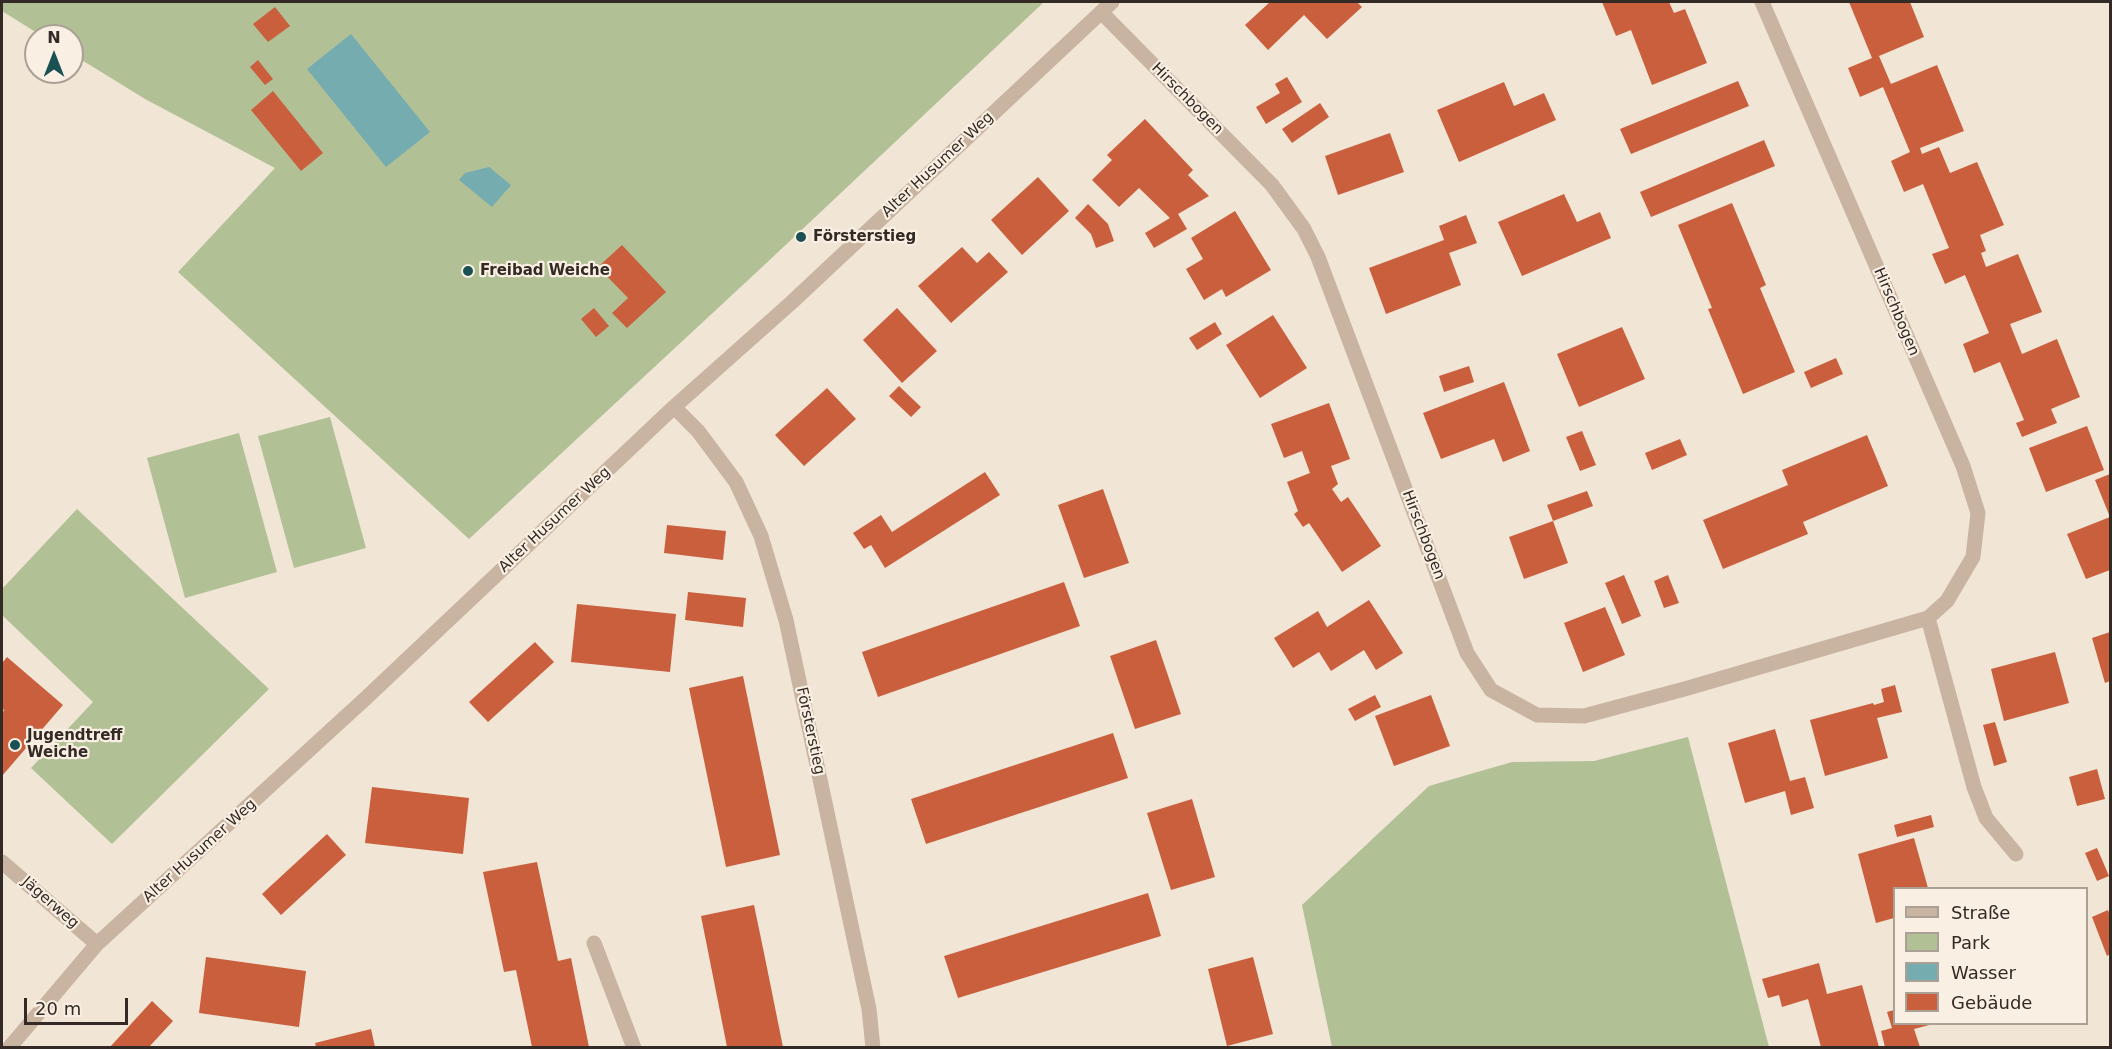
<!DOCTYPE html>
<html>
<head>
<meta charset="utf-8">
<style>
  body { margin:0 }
  #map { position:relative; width:2112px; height:1049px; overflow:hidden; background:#f1e5d6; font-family:"DejaVu Sans",sans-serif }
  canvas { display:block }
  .frame { position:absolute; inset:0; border:3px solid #332a25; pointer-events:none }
  .legend { position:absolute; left:1893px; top:887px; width:195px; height:138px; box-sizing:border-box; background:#f9efe2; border:2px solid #aaa096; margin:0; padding:8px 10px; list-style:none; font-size:18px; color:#332a25 }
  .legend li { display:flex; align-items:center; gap:12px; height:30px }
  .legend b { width:30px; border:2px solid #aaa096 }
  .north { position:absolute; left:24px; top:24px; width:60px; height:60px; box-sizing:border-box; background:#f9efe2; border:2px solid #aaa096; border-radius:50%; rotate:0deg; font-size:16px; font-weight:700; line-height:24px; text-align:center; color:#332a25 }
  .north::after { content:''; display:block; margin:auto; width:21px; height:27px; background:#1a5155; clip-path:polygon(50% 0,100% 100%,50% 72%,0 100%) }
  .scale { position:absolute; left:24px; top:998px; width:104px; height:27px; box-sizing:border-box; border:3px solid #332a25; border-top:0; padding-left:8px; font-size:18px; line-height:21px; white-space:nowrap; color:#332a25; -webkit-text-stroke:4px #f9efe2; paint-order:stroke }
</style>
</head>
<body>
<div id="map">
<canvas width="2112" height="1049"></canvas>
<div class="frame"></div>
<ul class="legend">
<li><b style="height:8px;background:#c9b4a2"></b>Straße</li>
<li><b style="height:16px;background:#b2c096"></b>Park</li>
<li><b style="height:16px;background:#75acaf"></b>Wasser</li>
<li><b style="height:16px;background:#c95f3c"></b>Gebäude</li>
</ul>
<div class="north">N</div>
<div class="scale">20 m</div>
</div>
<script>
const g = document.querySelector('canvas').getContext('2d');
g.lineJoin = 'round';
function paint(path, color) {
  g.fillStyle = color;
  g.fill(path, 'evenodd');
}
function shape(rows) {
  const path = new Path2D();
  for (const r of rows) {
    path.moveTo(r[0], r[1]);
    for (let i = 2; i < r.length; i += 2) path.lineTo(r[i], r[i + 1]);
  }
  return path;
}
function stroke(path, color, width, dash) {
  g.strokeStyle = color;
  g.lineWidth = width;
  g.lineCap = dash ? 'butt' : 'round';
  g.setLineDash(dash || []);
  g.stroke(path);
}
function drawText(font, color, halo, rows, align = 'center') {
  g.font = font + ' "DejaVu Sans",sans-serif';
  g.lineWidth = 4.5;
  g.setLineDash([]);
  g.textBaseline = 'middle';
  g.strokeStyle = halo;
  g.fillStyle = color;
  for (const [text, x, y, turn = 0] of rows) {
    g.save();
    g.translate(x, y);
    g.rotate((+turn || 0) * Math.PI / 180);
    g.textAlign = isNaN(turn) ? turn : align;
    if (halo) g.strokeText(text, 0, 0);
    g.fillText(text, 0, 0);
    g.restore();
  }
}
paint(shape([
  [2,2,1044,2,759,270,469,539,178,272,275,168,145,99,72,54,72,36,42,36,2,11],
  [330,417,366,548,294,568,258,436],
  [239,433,277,572,185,598,147,458],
  [77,509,269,689,112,844,31,768,93,702,2,615,2,589],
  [1688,737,1769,1047,1332,1047,1302,905,1429,786,1512,762,1594,761]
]), '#b2c096');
paint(shape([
  [351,34,430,132,386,167,307,69],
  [489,167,511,185,492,207,459,180,465,173]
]), '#75acaf');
paint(shape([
  [1270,2,1357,2,1362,7,1327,39,1304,15,1268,50,1245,25],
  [1602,2,1669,2,1674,13,1685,9,1707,63,1652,85,1631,30,1616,36],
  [1849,2,1910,2,1924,37,1879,56,1891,84,1937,65,1964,131,1920,148,1922,154,1939,147,1950,173,1977,162,2004,225,1980,235,1986,251,1981,253,1986,267,2018,254,2042,312,2010,324,2022,354,2057,339,2080,397,2051,409,2057,423,2022,437,2016,423,2024,420,2000,362,1974,373,1963,344,1989,333,1965,275,1945,284,1932,254,1949,248,1923,184,1904,192,1891,161,1910,152,1883,87,1860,97,1848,68,1872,58],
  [275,7,290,26,268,42,253,24],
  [258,60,273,79,265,85,250,67],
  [1287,77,1302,102,1266,124,1256,107,1280,93,1275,84],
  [1738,81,1749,106,1631,154,1620,129],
  [1504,82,1514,106,1544,93,1556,120,1459,162,1437,110],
  [273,91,323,153,301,171,251,110],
  [1320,103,1329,117,1292,143,1282,129],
  [1145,119,1193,170,1188,175,1209,196,1178,214,1187,229,1154,248,1145,233,1170,218,1139,188,1119,207,1092,180,1112,160,1107,155],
  [1390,133,1404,172,1338,195,1325,156],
  [1764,140,1775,166,1651,217,1640,192],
  [1038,177,1069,211,1022,255,991,220],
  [1564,194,1577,222,1600,212,1611,238,1522,276,1498,222],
  [1732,203,1766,285,1760,288,1795,372,1743,394,1708,309,1712,308,1678,225],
  [1088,204,1108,224,1114,241,1096,248,1091,234,1075,218],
  [1235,211,1271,270,1226,297,1222,289,1204,300,1186,269,1203,259,1191,238],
  [1466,215,1477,243,1449,253,1461,285,1386,314,1369,268,1444,240,1439,226],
  [622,245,666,292,627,328,612,313,628,298,598,267],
  [962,247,977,263,989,252,1008,272,951,323,918,286],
  [594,308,609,326,596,337,581,319],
  [897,308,937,351,902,383,863,340],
  [1273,315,1307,368,1260,398,1226,345],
  [1215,322,1222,334,1197,350,1189,338],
  [1622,327,1645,379,1579,407,1557,354],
  [1836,358,1843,374,1811,388,1804,372],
  [1469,366,1474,382,1444,392,1439,376],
  [1504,382,1530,451,1503,462,1494,439,1441,459,1423,413],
  [899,386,921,407,911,417,889,396],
  [827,388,856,419,804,466,775,435],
  [1329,403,1350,459,1331,466,1338,484,1332,489,1341,502,1348,497,1381,546,1342,572,1309,523,1303,527,1294,514,1298,511,1287,482,1310,473,1302,451,1284,458,1271,424],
  [2087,426,2104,470,2046,492,2029,448],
  [1582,431,1596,465,1580,471,1566,437],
  [1867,435,1888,486,1803,522,1808,534,1723,569,1703,520,1788,485,1782,470],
  [1680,439,1687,455,1652,470,1645,453],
  [985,472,1000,495,885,568,871,545,864,549,853,533,881,515,892,532],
  [2110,474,2110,570,2086,579,2067,534,2110,517,2095,480],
  [1103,489,1129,563,1084,578,1058,505],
  [1587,491,1593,506,1553,521,1547,505],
  [1553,521,1568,563,1524,579,1509,537],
  [667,525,726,531,723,560,664,553],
  [1624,575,1641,616,1622,624,1605,583],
  [1668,575,1679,603,1664,608,1654,581],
  [1064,582,1080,626,878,697,862,652],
  [688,592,746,598,743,627,685,620],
  [1369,600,1403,653,1376,670,1364,650,1331,671,1319,652,1293,668,1274,638,1318,611,1327,627],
  [577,604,676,614,670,672,571,662],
  [1605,607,1625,655,1583,672,1564,623],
  [2110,632,2110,681,2105,683,2092,638],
  [1156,640,1181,714,1135,729,1110,656],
  [535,642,554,662,488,722,469,702],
  [2055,652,2069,703,2004,721,1991,669],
  [7,657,63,705,2,776,2,714,4,710,2,708,2,663],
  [743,676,780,855,726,867,689,688],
  [1895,685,1902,712,1877,718,1888,758,1825,776,1810,720,1873,703,1874,705,1884,702,1881,689],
  [1375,695,1381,707,1355,721,1348,709],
  [1431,695,1450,746,1394,766,1375,716],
  [1995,722,2007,762,1994,766,1983,725],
  [1775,729,1790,781,1805,777,1814,808,1791,815,1785,791,1745,803,1728,743],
  [1113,733,1128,778,926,844,911,799],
  [2097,769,2105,799,2077,806,2069,777],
  [372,787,469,798,463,854,365,843],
  [1192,799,1215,877,1171,890,1147,813],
  [1931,815,1934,827,1897,837,1894,825],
  [327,834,346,855,281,915,262,894],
  [1914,838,1928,888,1894,888,1894,918,1876,923,1858,854],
  [2097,848,2109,876,2097,881,2085,853],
  [537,862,558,961,571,958,589,1047,532,1047,516,970,504,972,483,872],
  [1148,893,1161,936,958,998,944,956],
  [754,905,764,953,783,1047,727,1047,701,916],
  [2108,910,2110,916,2110,954,2107,956,2092,917],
  [206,957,306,971,299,1027,199,1013],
  [1253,957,1273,1034,1227,1046,1208,969],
  [1819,963,1827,994,1862,985,1879,1047,1821,1047,1808,999,1782,1007,1779,995,1768,998,1762,979],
  [152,1001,173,1021,149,1047,110,1047],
  [1894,1010,1894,1024,1933,1024,1914,1029,1920,1047,1885,1047,1881,1031,1892,1028,1887,1012],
  [371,1029,375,1047,316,1047,315,1043]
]), '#c95f3c');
stroke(shape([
  [1101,12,1272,185,1304,229,1318,257,1467,653,1491,690,1537,715,1584,716,1688,688,1928,618,1947,601,1973,557,1978,513,1963,466,1762,2],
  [674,407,698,431,736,482,761,536,786,620,869,1009,873,1048],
  [1928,618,1974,787,1986,818,2016,854],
  [2,862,97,944],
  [594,943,634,1048],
  [9,1048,97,944,366,698,674,407,792,302,1112,2]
]), '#c9b4a2', 15);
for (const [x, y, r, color] of [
  [801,237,6,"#1a5155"],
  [468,271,6,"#1a5155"],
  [15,745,6,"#1a5155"]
]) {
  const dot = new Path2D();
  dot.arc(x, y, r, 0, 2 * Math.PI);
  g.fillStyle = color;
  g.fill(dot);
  stroke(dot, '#f9efe2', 2);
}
drawText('15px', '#332a25', '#f9efe2', [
  ["Hirschbogen",1187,99,45],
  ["Alter Husumer Weg",938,165,-43],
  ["Hirschbogen",1896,312,67],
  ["Alter Husumer Weg",555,520,-43],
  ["Hirschbogen",1423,535,69],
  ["Försterstieg",810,731,78],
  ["Alter Husumer Weg",200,851,-42],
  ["Jägerweg",50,903,41]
]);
drawText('bold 15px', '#332a25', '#f9efe2', [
  ["Försterstieg",813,237],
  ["Freibad Weiche",480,271],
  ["Jugendtreff",27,736],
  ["Weiche",27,753]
], 'left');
</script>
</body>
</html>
